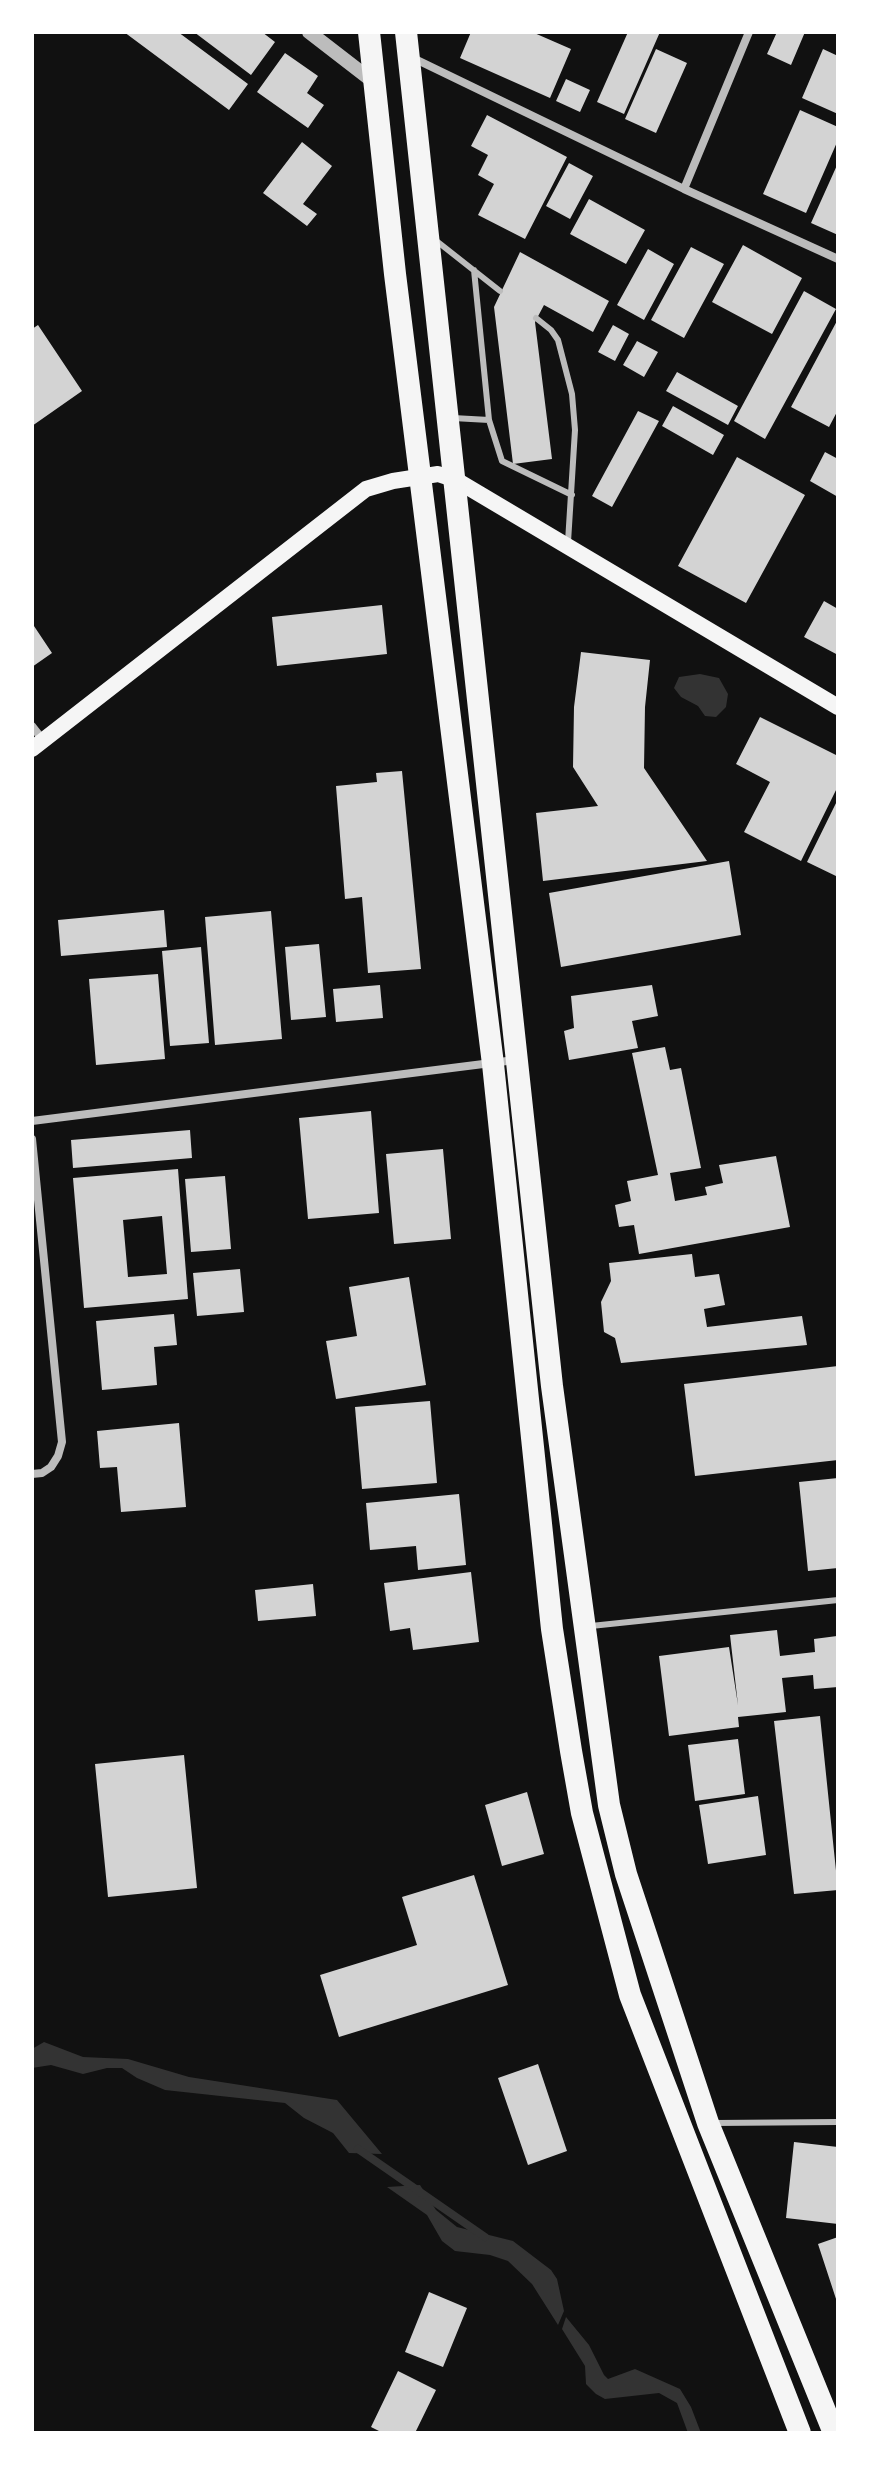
<!DOCTYPE html>
<html>
<head>
<meta charset="utf-8">
<style>
  body { margin:0 }
  #map { position:relative; width:870px; height:2465px; overflow:hidden; background:#111; font-family:Inter,sans-serif }
  canvas { display:block }
  .frame { position:absolute; inset:0; border:34px solid #fff; pointer-events:none }
</style>
</head>
<body>
<div id="map">
<canvas width="870" height="2465"></canvas>
<div class="frame"></div>
</div>
<script>
const g = document.querySelector('canvas').getContext('2d');
g.lineJoin = 'round';
function paint(path, color) {
  g.fillStyle = color;
  g.fill(path, 'evenodd');
}
function shape(rows) {
  const path = new Path2D();
  for (const r of rows) {
    path.moveTo(r[0], r[1]);
    for (let i = 2; i < r.length; i += 2) path.lineTo(r[i], r[i + 1]);
  }
  return path;
}
function stroke(path, color, width, dash) {
  g.strokeStyle = color;
  g.lineWidth = width;
  g.lineCap = dash ? 'butt' : 'round';
  g.setLineDash(dash || []);
  g.stroke(path);
}
paint(shape([
  [700,674,719,678,728,694,726,707,716,717,705,716,698,706,681,697,674,688,679,677],
  [44,2042,83,2057,128,2059,189,2077,337,2100,382,2154,349,2153,333,2133,304,2118,285,2103,165,2090,137,2078,122,2068,107,2068,83,2074,51,2065,32,2068,32,2049],
  [420,2185,436,2210,457,2227,513,2241,551,2270,557,2279,564,2311,558,2325,532,2284,508,2261,490,2255,455,2251,442,2241,427,2215,387,2187],
  [566,2317,589,2345,604,2375,608,2379,635,2369,680,2389,691,2407,701,2433,688,2433,677,2403,659,2393,605,2399,596,2394,586,2384,585,2366,562,2329]
]), '#333');
stroke(shape([
  [358,2149,485,2237]
]), '#333', 8);
paint(shape([
  [124,32,178,32,248,84,229,110],
  [194,32,262,32,275,42,251,75],
  [471,32,532,32,571,49,550,98,460,58],
  [628,32,660,32,624,114,597,102],
  [777,32,805,32,791,65,767,54],
  [656,49,687,63,656,133,625,119],
  [823,49,838,56,838,114,802,98],
  [285,53,318,76,307,93,324,105,308,128,257,92],
  [566,79,590,90,580,112,556,101],
  [800,110,838,127,838,140,806,213,763,194],
  [487,115,567,157,525,239,478,215,494,184,478,175,488,155,471,146],
  [302,142,332,166,303,204,317,214,307,226,263,193],
  [569,163,593,176,570,219,546,206],
  [838,163,838,235,811,223],
  [589,199,645,230,626,264,570,234],
  [743,245,802,278,772,334,712,302],
  [691,247,724,264,684,338,651,320],
  [648,249,674,264,644,320,617,305],
  [520,252,609,301,593,332,544,305,535,322,552,459,513,464,494,307],
  [804,291,836,309,765,439,734,421],
  [838,319,838,410,829,427,791,407],
  [38,325,82,391,32,426,32,329],
  [613,325,629,334,615,361,598,352],
  [637,341,658,352,644,377,623,365],
  [677,372,738,406,728,425,666,391],
  [673,406,724,435,713,455,662,426],
  [638,411,659,421,612,507,592,496],
  [825,452,838,459,838,497,810,481],
  [737,457,805,495,746,603,678,566],
  [824,601,838,609,838,655,804,637],
  [382,605,387,654,277,666,272,617],
  [32,623,52,653,32,667],
  [581,652,650,660,645,707,644,768,707,861,543,881,536,813,598,806,573,767,574,707],
  [760,717,838,756,838,786,801,861,744,832,770,782,736,764],
  [402,771,421,969,368,973,362,897,345,899,336,786,377,782,376,773],
  [838,799,838,877,807,862],
  [729,861,741,935,561,967,549,893],
  [164,910,167,947,61,956,58,920],
  [271,911,282,1039,215,1045,205,917],
  [319,944,326,1017,291,1020,285,947],
  [201,947,209,1043,170,1046,162,951],
  [158,974,165,1059,96,1065,89,979],
  [380,985,383,1018,336,1022,333,989],
  [652,985,658,1016,632,1021,638,1048,569,1060,564,1031,574,1028,571,996],
  [665,1047,670,1070,681,1068,701,1168,670,1173,675,1201,707,1195,705,1187,723,1183,719,1165,776,1156,790,1227,639,1254,634,1225,619,1227,615,1205,631,1201,627,1181,658,1175,632,1053],
  [371,1111,379,1213,308,1219,299,1118],
  [190,1130,192,1158,73,1168,71,1140],
  [443,1149,451,1239,394,1244,386,1154],
  [178,1169,188,1299,84,1308,73,1178],
  [162,1216,167,1274,128,1277,123,1220],
  [225,1176,231,1249,191,1252,185,1179],
  [692,1254,695,1277,719,1274,725,1305,704,1309,707,1327,802,1316,807,1345,621,1363,615,1338,604,1332,601,1302,611,1281,609,1263],
  [240,1269,244,1312,197,1316,193,1273],
  [409,1277,426,1385,336,1399,326,1341,357,1336,349,1287],
  [174,1314,177,1345,154,1347,157,1385,102,1390,96,1321],
  [838,1366,838,1460,695,1476,684,1384],
  [430,1401,437,1483,362,1489,355,1407],
  [179,1423,186,1507,121,1512,117,1467,100,1468,97,1431],
  [838,1478,838,1568,808,1571,799,1482],
  [459,1494,466,1565,418,1570,416,1546,370,1550,366,1503],
  [471,1572,479,1642,413,1650,410,1628,390,1631,384,1583],
  [313,1584,316,1616,258,1621,255,1590],
  [777,1630,780,1656,815,1652,814,1639,837,1636,838,1687,814,1689,813,1675,782,1678,786,1712,738,1717,739,1727,669,1736,659,1656,729,1647,738,1705,730,1635],
  [820,1716,838,1890,794,1894,774,1721],
  [738,1739,745,1794,695,1801,688,1745],
  [184,1755,197,1888,108,1897,95,1764],
  [527,1792,544,1854,502,1866,485,1805],
  [758,1796,766,1855,708,1864,699,1805],
  [474,1875,508,1985,339,2037,320,1975,417,1945,402,1897],
  [538,2064,567,2151,528,2165,498,2078],
  [794,2142,838,2147,838,2224,786,2218],
  [838,2237,838,2302,837,2302,818,2244],
  [429,2292,467,2308,443,2367,405,2352],
  [398,2371,436,2390,415,2433,383,2433,371,2427]
]), '#d3d3d3');
stroke(shape([
  [434,239,500,291],
  [474,270,489,420,502,461,572,495],
  [536,318,551,330,558,340,572,394,575,430,568,542],
  [453,418,489,420],
  [591,1626,838,1600],
  [714,2123,838,2122]
]), '#bcbcbc', 6);
stroke(shape([
  [413,58,684,189,838,259],
  [684,189,749,32],
  [32,726,43,740],
  [32,1121,515,1060],
  [32,1139,62,1442,58,1456,51,1467,42,1473,32,1474]
]), '#bcbcbc', 8);
stroke(shape([
  [309,32,375,83]
]), '#bcbcbc', 14);
stroke(shape([
  [32,749,366,489,393,481,438,474,456,480,838,707]
]), '#f5f5f5', 16);
stroke(shape([
  [369,32,395,274,493,1064,552,1629,571,1751,582,1813,630,1995,800,2433],
  [406,32,552,1386,609,1805,626,1874,708,2123,834,2433]
]), '#f5f5f5', 22);
</script>
</body>
</html>
